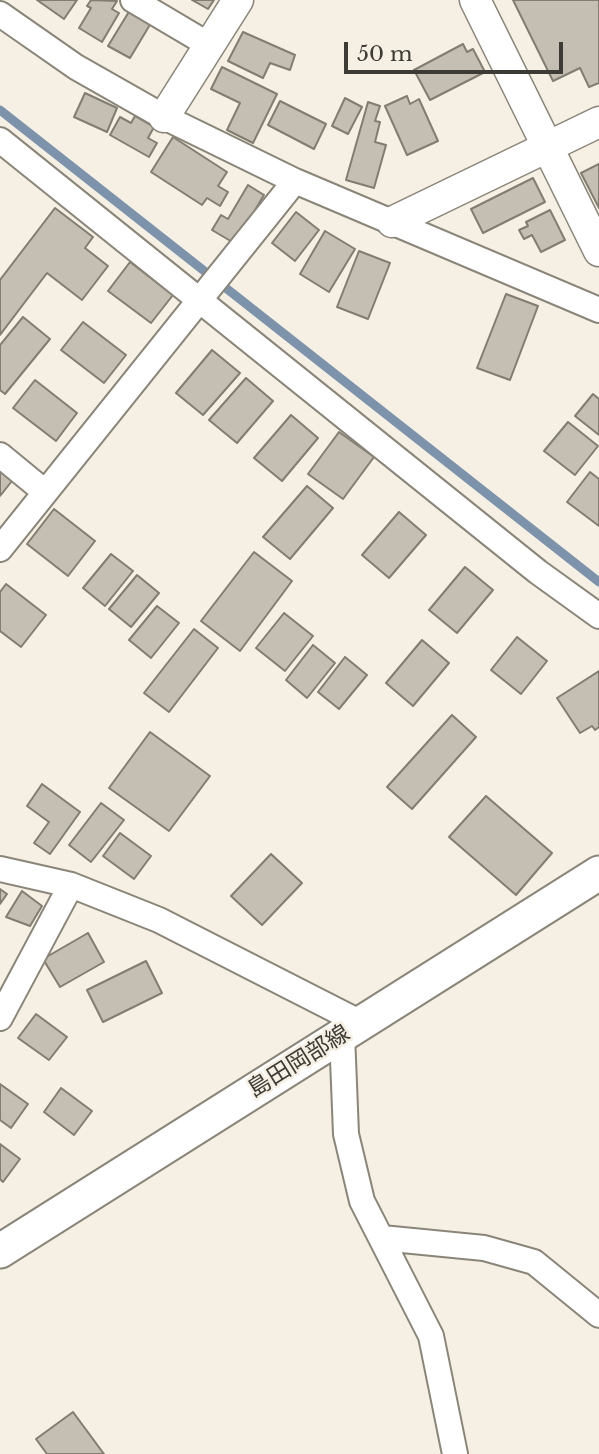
<!DOCTYPE html>
<html>
<head>
<meta charset="utf-8">
<style>
  body { margin:0 }
  #map { position:relative; width:599px; height:1454px; overflow:hidden; background:#f5f0e3; font-family:"Libre Baskerville",serif }
  canvas { display:block }
  .scale { position:absolute; left:344px; top:42px; width:219px; height:32px; box-sizing:border-box; border:4px solid #3d3b36; border-top:0; padding-left:9px; font-size:21px; line-height:24px; white-space:nowrap; color:#3d3b36; -webkit-text-stroke:5px #f5f0e3; paint-order:stroke }
</style>
</head>
<body>
<div id="map">
<canvas width="599" height="1454"></canvas>
<div class="scale">50 m</div>
</div>
<script>
const g = document.querySelector('canvas').getContext('2d');
g.lineJoin = 'round';
function shape(rows) {
  const path = new Path2D();
  for (const r of rows) {
    path.moveTo(r[0], r[1]);
    for (let i = 2; i < r.length; i += 2) path.lineTo(r[i], r[i + 1]);
  }
  return path;
}
function stroke(path, color, width, dash) {
  g.strokeStyle = color;
  g.lineWidth = width;
  g.lineCap = dash ? 'butt' : 'round';
  g.setLineDash(dash || []);
  g.stroke(path);
}
function paint(path, color) {
  g.fillStyle = color;
  g.fill(path, 'evenodd');
}
function drawText(font, color, halo, rows, align = 'center') {
  g.font = font + ' "Libre Baskerville","Noto Sans JP",serif';
  g.lineWidth = 5;
  g.setLineDash([]);
  g.textBaseline = 'middle';
  g.strokeStyle = halo;
  g.fillStyle = color;
  for (const [text, x, y, turn = 0] of rows) {
    g.save();
    g.translate(x, y);
    g.rotate((+turn || 0) * Math.PI / 180);
    g.textAlign = isNaN(turn) ? turn : align;
    if (halo) g.strokeText(text, 0, 0);
    g.fillText(text, 0, 0);
    g.restore();
  }
}
stroke(shape([
  [0,110,599,582]
]), '#7d93ab', 9);
const building = shape([
  [37,0,77,0,64,19,37,0],
  [91,0,117,1,112,9,119,13,102,42,79,28,91,8,87,6,91,0],
  [192,0,214,0,208,9,192,0],
  [513,0,599,0,599,83,589,87,580,68,553,81,513,0],
  [130,10,151,23,130,58,108,46,130,10],
  [243,32,295,55,290,70,270,63,263,78,228,61,243,32],
  [463,44,467,52,473,49,485,72,430,100,414,70,463,44],
  [222,67,277,94,253,143,227,130,240,103,211,89,222,67],
  [85,93,117,108,107,132,74,117,85,93],
  [407,96,410,104,419,99,438,141,407,155,385,106,407,96],
  [345,98,362,107,348,134,332,126,345,98],
  [280,101,326,124,314,149,268,125,280,101],
  [368,102,380,106,375,121,380,122,375,142,386,145,374,188,346,180,368,102],
  [135,116,154,127,148,138,157,143,149,157,110,135,120,117,131,123,135,116],
  [173,137,227,172,218,186,228,192,220,206,207,198,202,205,151,172,173,137],
  [599,164,599,208,581,173,599,164],
  [533,178,545,202,483,233,471,209,533,178],
  [248,185,264,195,255,210,259,213,239,246,212,230,221,215,228,219,248,185],
  [55,208,93,237,85,248,108,266,82,300,47,273,0,335,0,280,55,208],
  [550,210,565,240,541,252,532,235,524,239,519,230,528,226,526,222,550,210],
  [296,212,319,230,295,261,272,243,296,212],
  [325,231,355,249,329,292,300,274,325,231],
  [359,251,390,263,368,319,337,307,359,251],
  [130,262,173,295,151,323,108,291,130,262],
  [506,294,538,306,510,380,477,368,506,294],
  [23,317,50,339,5,394,0,390,0,345,23,317],
  [83,322,126,355,104,383,61,350,83,322],
  [212,350,240,373,203,415,176,393,212,350],
  [246,378,273,401,237,443,209,420,246,378],
  [35,380,77,413,56,441,13,408,35,380],
  [593,394,599,399,599,435,575,416,593,394],
  [291,415,318,438,282,481,254,458,291,415],
  [568,422,598,446,575,475,544,451,568,422],
  [339,432,374,457,343,499,308,474,339,432],
  [0,463,16,476,0,496,0,463],
  [590,472,599,479,599,526,567,502,590,472],
  [307,486,333,508,290,559,263,537,307,486],
  [54,509,95,541,68,576,27,544,54,509],
  [399,512,426,535,389,578,362,555,399,512],
  [254,552,292,581,240,651,201,621,254,552],
  [111,554,133,571,105,606,83,588,111,554],
  [465,567,493,590,457,633,429,610,465,567],
  [137,575,159,593,131,627,109,609,137,575],
  [6,584,46,615,21,647,0,631,0,592,6,584],
  [157,606,179,623,151,658,129,640,157,606],
  [284,613,313,636,285,671,256,648,284,613],
  [194,629,218,648,169,712,144,693,194,629],
  [517,637,547,661,521,694,491,670,517,637],
  [422,640,449,663,413,706,386,683,422,640],
  [313,645,335,663,307,698,286,680,313,645],
  [345,657,367,675,339,709,318,692,345,657],
  [599,671,599,727,595,730,592,726,580,733,557,698,599,671],
  [452,715,476,737,412,809,387,787,452,715],
  [150,732,210,776,169,831,109,788,150,732],
  [42,784,80,812,50,854,34,843,49,822,27,806,42,784],
  [486,796,552,853,516,895,449,837,486,796],
  [101,803,124,820,91,862,69,845,101,803],
  [120,833,151,856,134,879,103,856,120,833],
  [271,854,302,883,262,925,231,896,271,854],
  [0,889,7,894,0,904,0,889],
  [22,891,42,906,30,926,6,917,22,891],
  [88,933,104,962,60,987,43,959,88,933],
  [146,961,162,993,103,1022,87,990,146,961],
  [36,1014,67,1037,49,1060,18,1038,36,1014],
  [0,1084,28,1104,11,1128,0,1120,0,1084],
  [61,1088,92,1111,74,1135,44,1112,61,1088],
  [0,1144,20,1159,3,1182,0,1179,0,1144],
  [73,1412,104,1454,47,1454,36,1439,73,1412]
]);
paint(building, '#c5bfb3');
stroke(building, '#827d71', 2);
const minor = shape([
  [133,0,209,45],
  [0,14,76,67,164,117,295,181,599,310],
  [0,140,538,572,599,616],
  [0,455,45,492],
  [0,549,295,181],
  [0,869,71,885,159,920,361,1023],
  [0,1018,71,885],
  [342,1034,346,1134,362,1201,431,1336,455,1454],
  [382,1238,484,1248,534,1262,599,1315]
]);
const tertiary = shape([
  [475,0,599,251],
  [164,117,238,0],
  [392,222,599,122]
]);
const secondary = shape([
  [0,1251,599,873]
]);
stroke(minor, '#8a8579', 28);
stroke(tertiary, '#8a8579', 33);
stroke(secondary, '#8a8579', 37);
stroke(minor, '#fff', 24);
stroke(tertiary, '#fff', 30);
stroke(secondary, '#fff', 33);
drawText('23px', '#3d3b36', '#f5f0e3', [
  ["島田岡部線",299,1062,-32]
]);
</script>
</body>
</html>
